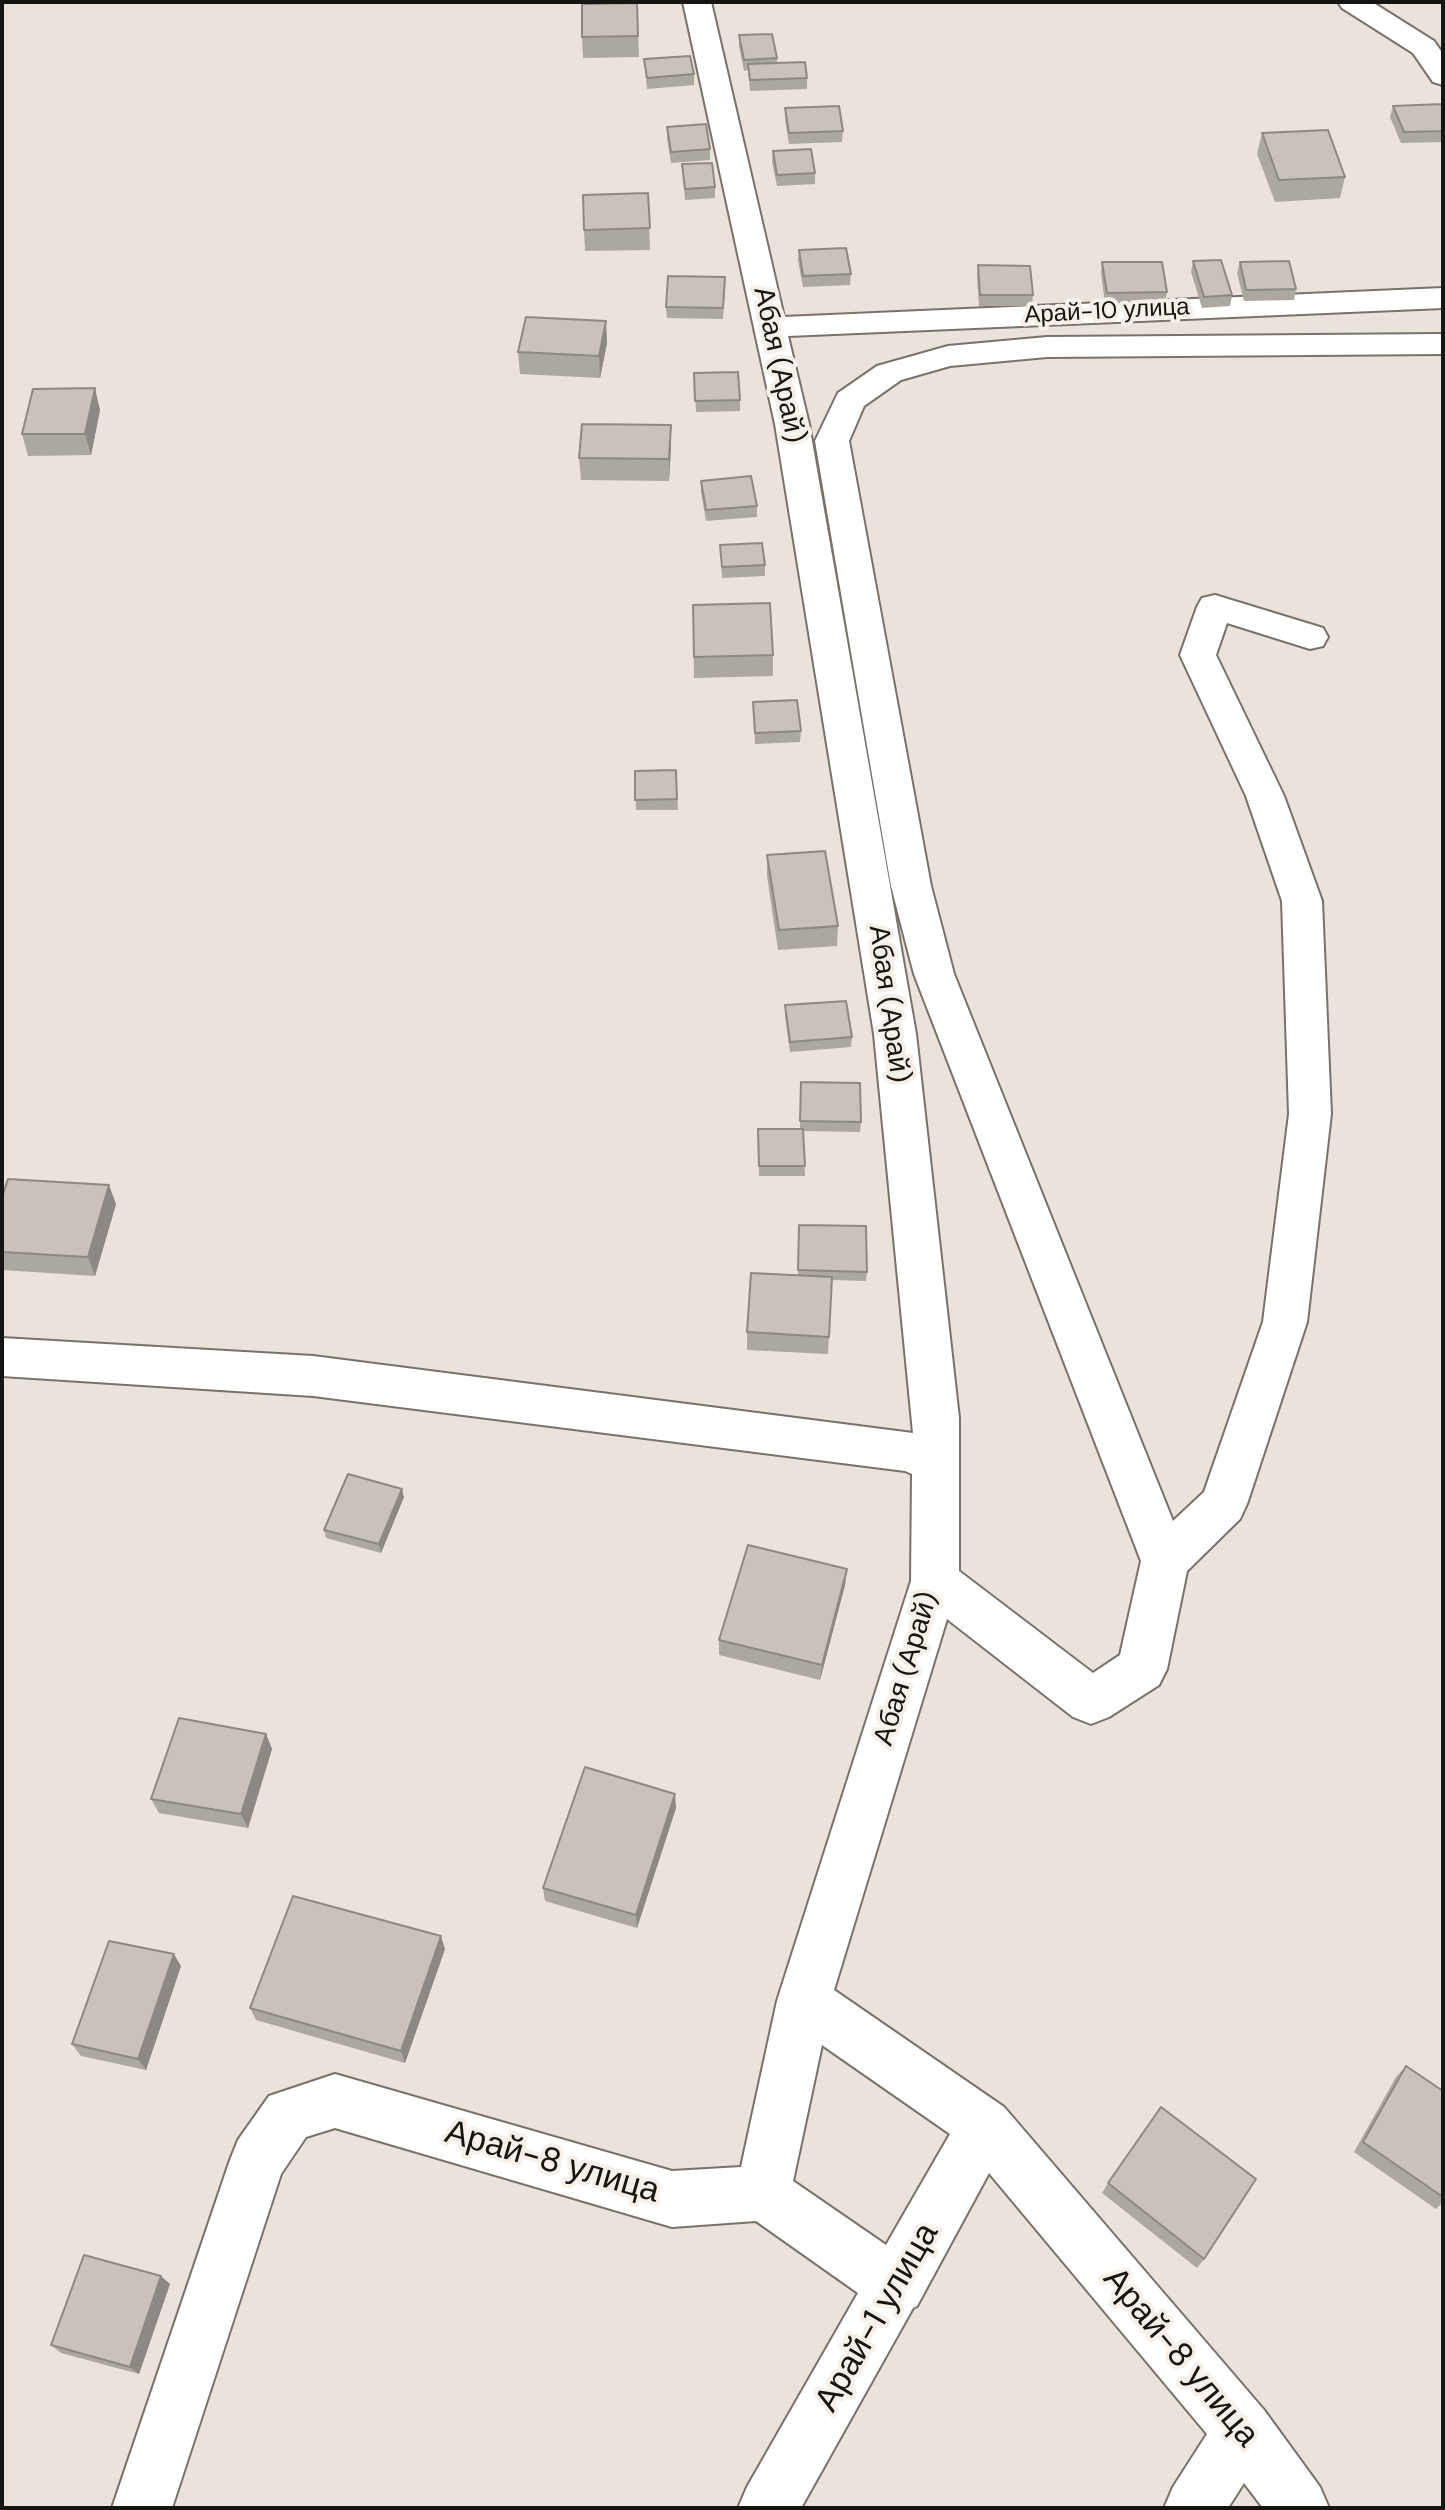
<!DOCTYPE html>
<html>
<head>
<meta charset="utf-8">
<style>
  body { margin:0 }
  #map { position:relative; width:1445px; height:2510px; overflow:hidden; background:#eae3db; font-family:"DM Sans",sans-serif }
  canvas { display:block }
  .frame { position:absolute; inset:0; border:4px solid #171512; pointer-events:none }
</style>
</head>
<body>
<div id="map">
<canvas width="1445" height="2510"></canvas>
<div class="frame"></div>
</div>
<script>
const g = document.querySelector('canvas').getContext('2d');
g.lineJoin = 'round';
function shape(rows) {
  const path = new Path2D();
  for (const r of rows) {
    path.moveTo(r[0], r[1]);
    for (let i = 2; i < r.length; i += 2) path.lineTo(r[i], r[i + 1]);
  }
  return path;
}
function stroke(path, color, width, dash) {
  g.strokeStyle = color;
  g.lineWidth = width;
  g.lineCap = dash ? 'butt' : 'round';
  g.setLineDash(dash || []);
  g.stroke(path);
}
function paint(path, color) {
  g.fillStyle = color;
  g.fill(path, 'evenodd');
}
function drawText(font, color, halo, rows, align = 'center') {
  g.font = font + ' "DM Sans",sans-serif';
  g.lineWidth = 8;
  g.setLineDash([]);
  g.textBaseline = 'middle';
  g.strokeStyle = halo;
  g.fillStyle = color;
  for (const [text, x, y, turn = 0] of rows) {
    g.save();
    g.translate(x, y);
    g.rotate((+turn || 0) * Math.PI / 180);
    g.textAlign = isNaN(turn) ? turn : align;
    if (halo) g.strokeText(text, 0, 0);
    g.fillText(text, 0, 0);
    g.restore();
  }
}
const minor = shape([
  [683,2,711,2,784,317,1443,288,1443,308,788,336,809,424,916,1034,959,1418,959,1571,1093,1673,1120,1655,1141,1561,914,974,891,886,815,441,838,393,877,366,948,346,1047,337,1443,334,1443,354,1047,357,950,366,901,380,864,406,849,441,931,886,954,974,1173,1521,1204,1492,1263,1322,1289,1114,1282,901,1246,796,1180,655,1197,607,1202,598,1215,595,1323,628,1328,637,1323,646,1310,649,1227,623,1216,655,1284,796,1322,901,1331,1114,1307,1322,1247,1504,1240,1519,1187,1571,1167,1669,1159,1685,1109,1717,1091,1724,1073,1717,947,1619,834,1990,1004,2107,1264,2410,1320,2487,1329,2508,1263,2508,1244,2483,1228,2508,1164,2508,1173,2487,1207,2434,989,2173,917,2306,913,2308,801,2508,738,2508,747,2487,858,2293,756,2221,672,2227,335,2128,306,2137,281,2174,172,2508,112,2508,230,2160,238,2140,269,2096,335,2074,672,2171,741,2167,777,2001,911,1581,912,1474,905,1471,313,1396,2,1376,2,1338,313,1356,913,1433,874,1034,775,424,683,2],
  [822,2045,950,2134,886,2245,793,2181,822,2045],
  [1338,2,1372,2,1434,41,1443,54,1443,85,1433,82,1413,53,1342,8,1338,2]
]);
stroke(minor, '#78726b', 4);
paint(minor, '#fff');
paint(shape([
  [637,3,639,57,583,58,582,37],
  [739,35,777,58,777,63,807,78,807,89,750,91,748,70,744,71,739,46],
  [644,59,694,74,694,85,647,89],
  [1393,106,1443,107,1443,142,1401,143,1390,117],
  [785,108,843,131,842,142,789,144,785,119],
  [667,127,710,149,710,160,671,163,667,138],
  [1262,133,1345,177,1340,198,1275,202,1257,154],
  [773,151,815,173,815,184,777,186,772,162],
  [682,164,715,187,715,198,685,200],
  [648,193,650,250,585,251,584,230],
  [799,250,851,274,850,285,803,287,798,261],
  [1193,261,1232,295,1230,306,1202,308,1191,272],
  [1102,262,1167,292,1165,303,1105,304,1101,273],
  [1240,262,1296,289,1294,300,1244,301,1237,273],
  [978,265,1033,295,1032,306,979,306,977,276],
  [725,288,723,319,667,318,666,307],
  [606,321,607,343,600,378,520,374,518,352],
  [694,373,740,400,740,411,696,412],
  [100,410,91,455,28,456,22,434],
  [671,425,671,446,669,481,581,480,579,458],
  [701,481,757,506,757,517,706,521,701,492],
  [720,545,765,565,765,576,722,578],
  [693,605,773,655,773,676,694,678],
  [753,702,801,731,800,742,755,744],
  [676,770,678,810,636,810,635,771],
  [767,855,838,926,837,946,778,950,767,876],
  [785,1005,852,1037,851,1047,790,1052,785,1016],
  [801,1082,861,1122,860,1132,803,1131,805,1176,759,1176,758,1129,800,1129],
  [2,1197,116,1204,95,1276,2,1270],
  [799,1225,867,1272,866,1281,832,1280,828,1354,747,1350,747,1332,798,1276],
  [404,1497,381,1553,326,1538,324,1530],
  [847,1569,845,1585,820,1680,719,1655,719,1640],
  [266,1734,272,1749,248,1828,159,1813,151,1799],
  [676,1808,637,1928,545,1901,543,1888],
  [445,1949,405,2063,256,2020,250,2008],
  [181,1966,146,2070,81,2056,72,2044],
  [1406,2066,1443,2091,1443,2202,1436,2209,1354,2152,1396,2077],
  [1108,2183,1204,2259,1197,2268,1102,2193],
  [170,2284,139,2374,61,2353,51,2345]
]), '#ada7a1');
paint(shape([
  [606,321,607,343,600,378,599,356],
  [95,388,100,410,91,455,85,434],
  [671,425,671,446,669,481,669,459],
  [109,1185,116,1204,95,1276,88,1257],
  [402,1489,404,1497,381,1553,379,1544],
  [847,1569,845,1585,820,1680,822,1665],
  [266,1734,272,1749,248,1828,241,1814],
  [675,1794,676,1808,637,1928,636,1915],
  [441,1936,445,1949,405,2063,401,2051],
  [174,1954,181,1966,146,2070,138,2059],
  [161,2276,170,2284,139,2374,130,2367]
]), '#8d8883');
const building = shape([
  [637,3,638,36,582,37,582,4,637,3],
  [772,34,777,58,744,60,739,35,772,34],
  [690,56,694,74,647,78,644,59,690,56],
  [805,62,807,78,750,80,748,64,805,62],
  [1442,104,1443,107,1443,131,1404,132,1393,106,1442,104],
  [839,106,843,131,789,133,785,108,839,106],
  [706,124,710,149,671,152,667,127,706,124],
  [1328,130,1345,177,1279,180,1262,133,1328,130],
  [811,149,815,173,777,175,773,151,811,149],
  [712,163,715,187,685,189,682,164,712,163],
  [648,193,650,228,584,230,583,195,648,193],
  [846,248,851,274,803,276,799,250,846,248],
  [1221,260,1232,295,1204,297,1193,261,1221,260],
  [1289,261,1296,289,1246,290,1240,262,1289,261],
  [1102,262,1162,262,1167,292,1107,293,1102,262],
  [978,265,1030,266,1033,295,980,295,978,265],
  [668,276,725,277,723,308,666,307,668,276],
  [526,317,606,321,599,356,518,352,526,317],
  [738,372,740,400,695,401,694,373,738,372],
  [95,388,85,434,22,434,33,389,95,388],
  [582,424,671,425,669,459,579,458,582,424],
  [751,476,757,506,706,510,701,481,751,476],
  [762,543,765,565,722,567,720,545,762,543],
  [770,603,773,655,694,657,693,605,770,603],
  [797,700,801,731,755,733,753,702,797,700],
  [676,770,677,799,635,800,635,771,676,770],
  [825,851,838,926,779,930,767,855,825,851],
  [846,1001,852,1037,790,1042,785,1005,846,1001],
  [801,1082,860,1083,861,1122,800,1121,801,1082],
  [758,1129,803,1129,805,1166,759,1166,758,1129],
  [8,1179,109,1185,88,1257,2,1252,2,1197,8,1179],
  [799,1225,866,1226,867,1272,798,1270,799,1225],
  [751,1273,832,1277,829,1337,747,1332,751,1273],
  [348,1474,402,1489,379,1544,324,1530,348,1474],
  [748,1545,847,1569,822,1665,719,1640,748,1545],
  [179,1718,266,1734,241,1814,151,1799,179,1718],
  [585,1767,675,1794,636,1915,543,1888,585,1767],
  [293,1896,441,1936,401,2051,250,2008,293,1896],
  [109,1941,174,1954,138,2059,72,2044,109,1941],
  [1406,2066,1443,2091,1443,2197,1363,2142,1406,2066],
  [1161,2107,1256,2179,1204,2259,1108,2183,1161,2107],
  [84,2255,161,2276,130,2367,51,2345,84,2255]
]);
paint(building, '#c9c2bb');
stroke(building, '#8d8883', 2);
drawText('24px', '#171512', '#f7f0e8', [
  ["Арай-10 улица",1107,312,-3]
]);
drawText('28px', '#171512', '#f7f0e8', [
  ["Абая (Арай)",778,365,78],
  ["Абая (Арай)",888,1004,82],
  ["Абая (Арай)",907,1669,-73]
]);
drawText('34px', '#171512', '#f7f0e8', [
  ["Арай-8 улица",552,2163,16],
  ["Арай-1 улица",878,2318,-60],
  ["Арай-8 улица",1180,2358,50]
]);
</script>
</body>
</html>
